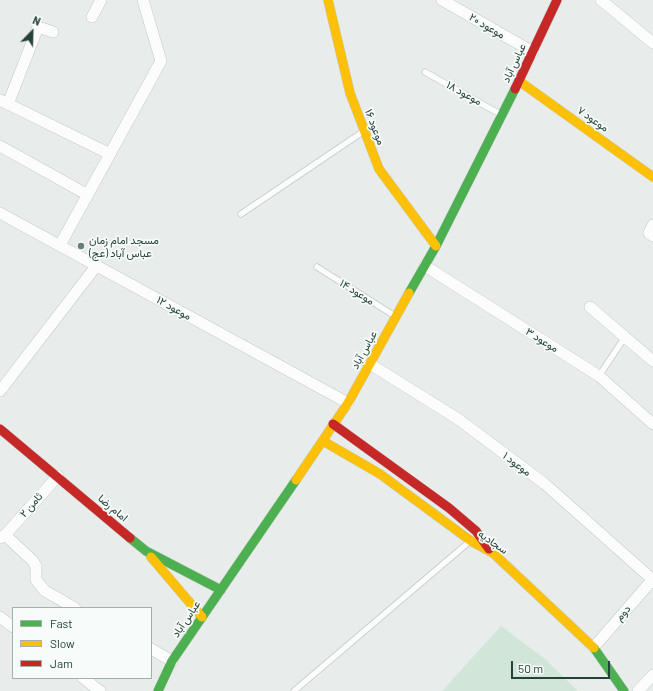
<!DOCTYPE html>
<html>
<head>
<meta charset="utf-8">
<style>
  body { margin:0 }
  #map { position:relative; width:653px; height:691px; overflow:hidden; background:#e8edeb; font-family:Barlow,sans-serif }
  canvas { display:block }
  .legend { position:absolute; left:12px; top:607px; width:140px; height:72px; box-sizing:border-box; background:#f7fbf9; border:1px solid #a3b1ad; margin:0; padding:5px 7px; list-style:none; font-size:12px; color:#24423a }
  .legend li { display:flex; align-items:center; gap:8px; height:20px }
  .legend b { width:20px; border:1px solid #a3b1ad }
  .north { position:absolute; left:12px; top:12px; width:40px; height:40px; -webkit-text-stroke:3px #f7fbf9; paint-order:stroke; rotate:23deg; font-size:11px; font-weight:700; line-height:16px; text-align:center; color:#24423a }
  .north::after { content:''; display:block; margin:auto; width:14px; height:18px; background:#24423a; clip-path:polygon(50% 0,100% 100%,50% 72%,0 100%) }
  .scale { position:absolute; left:511px; top:661px; width:99px; height:18px; box-sizing:border-box; border:2px solid #24423a; border-top:0; padding-left:5px; font-size:12px; line-height:14px; white-space:nowrap; color:#24423a; -webkit-text-stroke:3px #f7fbf9; paint-order:stroke }
</style>
</head>
<body>
<div id="map">
<canvas width="653" height="691"></canvas>
<ul class="legend">
<li><b style="height:5px;background:#4caf50"></b>Fast</li>
<li><b style="height:5px;background:#ffc107"></b>Slow</li>
<li><b style="height:5px;background:#c62828"></b>Jam</li>
</ul>
<div class="north">N</div>
<div class="scale">50 m</div>
</div>
<script>
const g = document.querySelector('canvas').getContext('2d');
g.lineJoin = 'round';
function paint(path, color) {
  g.fillStyle = color;
  g.fill(path, 'evenodd');
}
function shape(rows) {
  const path = new Path2D();
  for (const r of rows) {
    path.moveTo(r[0], r[1]);
    for (let i = 2; i < r.length; i += 2) path.lineTo(r[i], r[i + 1]);
  }
  return path;
}
function stroke(path, color, width, dash) {
  g.strokeStyle = color;
  g.lineWidth = width;
  g.lineCap = dash ? 'butt' : 'round';
  g.setLineDash(dash || []);
  g.stroke(path);
}
function drawText(font, color, halo, rows, align = 'center') {
  g.font = font + ' Barlow,Vazirmatn,sans-serif';
  g.lineWidth = 3.5;
  g.setLineDash([]);
  g.textBaseline = 'middle';
  g.strokeStyle = halo;
  g.fillStyle = color;
  for (const [text, x, y, turn = 0] of rows) {
    g.save();
    g.translate(x, y);
    g.rotate((+turn || 0) * Math.PI / 180);
    g.textAlign = isNaN(turn) ? turn : align;
    if (halo) g.strokeText(text, 0, 0);
    g.fillText(text, 0, 0);
    g.restore();
  }
}
paint(shape([
  [501,626,545,659,578,691,442,691]
]), '#d1e6d8');
const lane = shape([
  [425,72,500,114],
  [241,214,364,131],
  [317,267,395,316],
  [599,376,625,337],
  [294,691,469,542]
]);
const street = shape([
  [442,0,533,52],
  [601,0,653,43],
  [92,17,101,0],
  [0,100,110,154],
  [8,104,38,27,53,32],
  [0,146,88,195],
  [0,213,348,403],
  [653,225,649,233,653,236],
  [60,245,161,61,143,0],
  [425,266,599,376,653,424],
  [590,307,653,361],
  [370,364,458,419,545,484,653,580],
  [0,391,97,265],
  [5,535,58,476],
  [0,538,5,535,33,561,36,566,36,580,45,591,75,608],
  [0,617,13,627],
  [594,647,653,579],
  [151,649,172,661],
  [83,678,100,691],
  [638,691,653,675]
]);
const fast = shape([
  [409,293,436,246,515,89],
  [130,538,146,551,221,590],
  [594,648,624,691],
  [158,691,172,661,296,480]
]);
const slow = shape([
  [328,0,350,93,379,169,436,246],
  [519,81,653,177],
  [323,441,380,474,471,541,493,553,594,648],
  [296,480,348,403,409,293],
  [151,557,202,617]
]);
const jam = shape([
  [515,89,557,0],
  [333,424,449,508,476,531,489,549],
  [0,429,130,538]
]);
stroke(lane, '#c5cac8', 7);
stroke(street, '#c5cac8', 12);
stroke(fast, '#c3cbc8', 10);
stroke(slow, '#c3cbc8', 10);
stroke(jam, '#c3cbc8', 10);
stroke(lane, '#fcfcfc', 5.5);
stroke(street, '#fcfcfc', 11);
stroke(fast, '#4caf50', 9);
stroke(slow, '#ffc107', 9);
stroke(jam, '#c62828', 9);
for (const [x, y, r, color] of [
  [81,246,4,"#697e78"]
]) {
  const dot = new Path2D();
  dot.arc(x, y, r, 0, 2 * Math.PI);
  g.fillStyle = color;
  g.fill(dot);
  stroke(dot, '#f7fbf9', 1.5);
}
drawText('11px', '#24423a', '#f7fbf9', [
  ["موعود ۲۰",487,26,30],
  ["عباس آباد",514,63,-65],
  ["موعود ۱۸",464,93,29],
  ["موعود ۷",593,119,35],
  ["موعود ۱۶",375,127,69],
  ["موعود ۱۴",357,292,32],
  ["موعود ۱۲",174,308,29],
  ["موعود ۳",542,340,32],
  ["عباس آباد",364,350,-61],
  ["موعود ۱",517,464,37],
  ["ثامن ۲",31,505,-49],
  ["امام رضا",113,508,40],
  ["سجادیه",493,542,35],
  ["دوم",623,613,-49],
  ["عباس آباد",186,619,-56]
]);
drawText('11px', '#24423a', '#f7fbf9', [
  ["مسجد امام زمان",89,240],
  ["(عج) عباس آباد",89,253]
], 'left');
</script>
</body>
</html>
